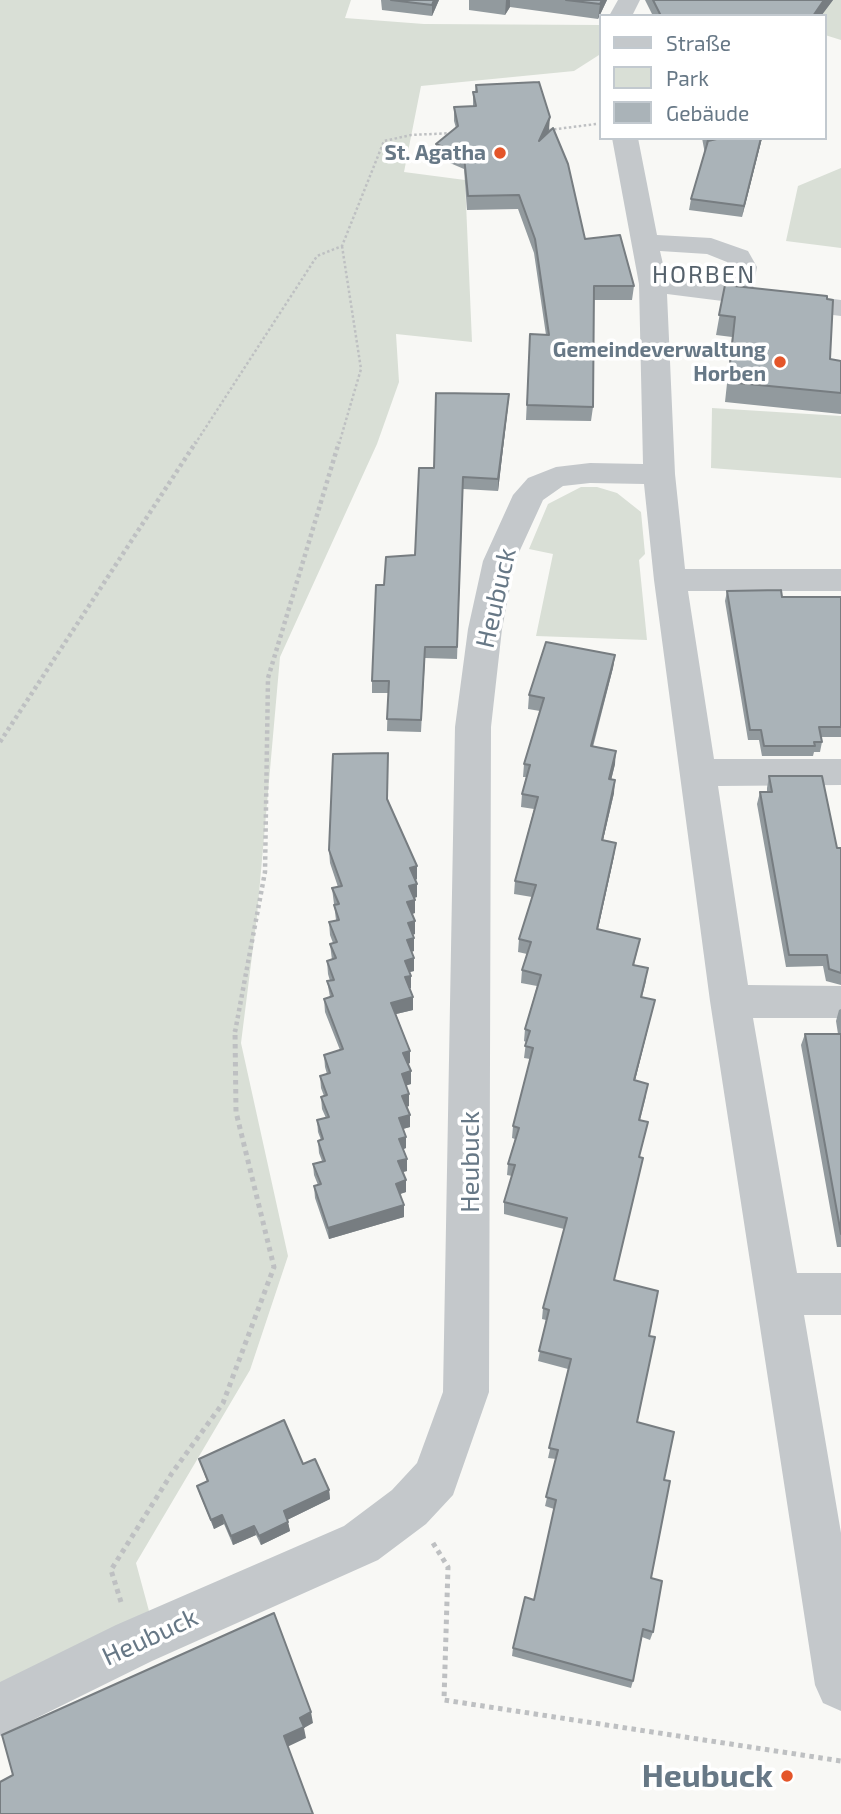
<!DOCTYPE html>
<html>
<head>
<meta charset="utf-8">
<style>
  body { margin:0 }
  #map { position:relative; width:841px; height:1814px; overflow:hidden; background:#f8f8f5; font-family:"Exo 2",sans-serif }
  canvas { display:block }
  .legend { position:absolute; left:599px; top:14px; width:228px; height:126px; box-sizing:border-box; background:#fff; border:2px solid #c2c9cf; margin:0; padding:9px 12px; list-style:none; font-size:21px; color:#677886 }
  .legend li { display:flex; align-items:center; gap:14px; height:35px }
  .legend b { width:35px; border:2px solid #c2c9cf }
</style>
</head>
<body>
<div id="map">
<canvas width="841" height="1814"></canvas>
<ul class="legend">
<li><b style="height:9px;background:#c4c8cb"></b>Straße</li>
<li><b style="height:19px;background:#d9dfd6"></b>Park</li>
<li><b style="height:19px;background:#aab3b8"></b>Gebäude</li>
</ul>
</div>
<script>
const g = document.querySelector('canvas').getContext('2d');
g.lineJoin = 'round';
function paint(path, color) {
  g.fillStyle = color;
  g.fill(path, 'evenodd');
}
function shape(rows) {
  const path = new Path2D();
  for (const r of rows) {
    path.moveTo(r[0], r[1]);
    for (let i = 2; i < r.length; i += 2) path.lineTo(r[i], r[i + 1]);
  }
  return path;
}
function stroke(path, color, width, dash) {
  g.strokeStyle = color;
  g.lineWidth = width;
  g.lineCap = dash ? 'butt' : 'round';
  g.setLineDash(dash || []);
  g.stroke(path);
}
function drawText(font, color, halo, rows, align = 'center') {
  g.font = font + ' "Exo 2",sans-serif';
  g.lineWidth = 7;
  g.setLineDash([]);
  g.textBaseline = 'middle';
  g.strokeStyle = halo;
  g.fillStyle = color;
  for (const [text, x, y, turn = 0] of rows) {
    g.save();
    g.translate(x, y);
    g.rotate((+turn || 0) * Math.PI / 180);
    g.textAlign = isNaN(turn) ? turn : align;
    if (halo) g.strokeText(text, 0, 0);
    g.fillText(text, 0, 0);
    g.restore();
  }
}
paint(shape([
  [0,0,351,0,345,18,424,24,601,25,599,55,574,71,421,86,404,172,465,180,472,342,396,334,399,382,377,444,280,657,257,916,241,1043,288,1256,250,1370,136,1563,149,1611,0,1699],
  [823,0,841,0,841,40,825,35,825,16,797,16],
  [841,168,841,248,786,241,798,186],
  [712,408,841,416,841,478,711,468],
  [581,487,597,487,617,493,641,512,645,554,639,560,647,640,536,636,553,554,529,549,548,504]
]), '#d9dfd6');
stroke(shape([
  [549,130,596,124],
  [195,444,317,256,342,246,384,141,411,135,453,133],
  [339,444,361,369,342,246]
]), '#bec0c2', 2.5, [2.5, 2.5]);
stroke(shape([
  [0,742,196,442],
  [235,1032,265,872,268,678,339,442]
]), '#bec0c2', 4.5, [3.5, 3.5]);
stroke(shape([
  [433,1543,448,1567,444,1700,841,1761],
  [121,1602,111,1570,172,1473,223,1403,274,1267,236,1112,235,1030]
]), '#bec0c2', 5, [4.5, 4.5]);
paint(shape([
  [618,0,640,0,632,16,609,16,618,0],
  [612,138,638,138,657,235,711,238,748,251,757,267,753,288,841,300,841,316,667,294,675,474,685,569,841,569,841,591,688,591,714,759,841,759,841,785,718,786,748,985,841,986,841,1018,753,1018,797,1273,841,1273,841,1315,804,1315,841,1533,841,1711,823,1703,815,1685,710,1001,654,580,644,484,590,483,563,486,543,500,515,561,502,629,491,727,489,1392,453,1495,426,1524,378,1560,152,1661,0,1736,0,1682,116,1625,344,1526,392,1490,417,1463,443,1392,455,727,468,629,483,561,513,495,528,478,556,467,590,463,643,464,639,284,612,138],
  [660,251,707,254,727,262,729,267,726,285,666,277,660,251]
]), '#c4c8cb');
paint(shape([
  [381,0,439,0,432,16,382,10],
  [469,0,607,0,598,19,510,7,505,15,469,10],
  [645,0,833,0,821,16,653,16],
  [476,85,549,130,548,133,585,239,634,286,632,300,594,300,593,407,591,421,526,420,530,334,546,335,534,253,518,209,467,210,464,169,436,157,436,144,456,128,454,121,454,107,473,106,473,92,475,92],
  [702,138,762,138,742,217,689,210,691,199,705,154],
  [725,285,830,359,841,361,841,414,725,402,732,337,716,335],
  [508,406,498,491,463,489,457,659,425,658,421,732,387,731,388,693,372,693,372,681,384,585,415,555,434,468],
  [727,591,782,597,841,597,841,737,821,737,822,742,820,752,814,752,813,756,762,756,759,740,748,740,725,601],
  [615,655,613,668,593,747,615,764,611,780,614,793,603,840,614,856,598,929,640,939,634,965,646,981,642,997,655,1000,635,1081,646,1096,640,1120,640,1157,614,1280,649,1336,637,1422,664,1480,651,1578,653,1632,650,1640,642,1637,633,1681,631,1688,512,1656,513,1648,534,1600,554,1509,545,1506,556,1459,548,1458,568,1369,538,1361,546,1320,542,1319,543,1308,564,1229,504,1214,504,1202,512,1176,507,1175,508,1164,515,1139,512,1138,513,1126,530,1059,524,1058,526,1042,524,1041,525,1029,537,986,521,983,522,970,527,954,518,952,519,939,532,897,514,894,515,881,534,809,521,807,522,794,526,777,523,777,524,764,540,711,528,709,529,695],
  [769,776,837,848,841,848,841,985,826,981,823,966,786,967,757,804,760,792,767,792,767,788],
  [388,800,417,879,416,880,417,897,414,898,415,913,412,914,415,921,415,934,412,935,414,951,411,952,414,971,410,972,411,988,409,989,413,1010,396,1014,410,1051,410,1063,408,1064,411,1071,411,1084,406,1085,409,1106,406,1107,410,1127,403,1129,406,1137,406,1148,403,1149,407,1171,402,1172,406,1192,400,1194,404,1217,329,1239,315,1198,314,1186,318,1185,314,1175,313,1164,322,1161,319,1153,318,1141,321,1140,318,1132,317,1120,326,1118,322,1109,321,1097,324,1096,321,1088,320,1076,327,1074,325,1067,324,1055,340,1050,325,1012,324,999,330,997,327,981,330,981,328,974,327,961,332,960,330,944,333,943,330,935,329,922,336,920,332,888,338,887,330,863,329,850],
  [841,1009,841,1247,837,1247,801,1045,805,1034,838,1034,836,1021,839,1010],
  [199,1459,303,1464,329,1490,330,1499,287,1520,290,1531,261,1545,256,1535,233,1545,224,1524,214,1529,200,1495,197,1486,207,1481]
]), '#929a9e');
paint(shape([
  [434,0,439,0,432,16,432,5],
  [506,0,510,0,510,7,505,15],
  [602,0,607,0,598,19,600,4],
  [824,0,833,0,821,16,813,16],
  [550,117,549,130,538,155,539,141],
  [708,138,720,138,705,154,707,139],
  [761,138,762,138,742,217,744,206],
  [509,394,508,406,498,491,498,479],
  [615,655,613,668,589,759,591,746],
  [616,751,615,764,608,793,609,779],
  [615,780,614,793,600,853,602,840],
  [616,843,614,856,595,942,597,929],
  [417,866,417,879,410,881,410,868],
  [417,884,417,897,409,899,409,886],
  [415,900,415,913,407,915,407,902],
  [415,921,415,934,408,936,408,923],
  [414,938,414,951,407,953,407,940],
  [414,958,414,971,405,973,405,961],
  [411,976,411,988,405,990,405,977],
  [413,997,413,1010,392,1015,391,1003],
  [655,1000,632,1092,634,1080],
  [410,1051,410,1063,404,1065,403,1053],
  [411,1071,411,1084,402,1087,402,1074],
  [409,1094,409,1106,402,1108,402,1096],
  [410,1115,410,1127,399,1130,399,1118],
  [406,1137,406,1148,399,1151,399,1139],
  [407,1159,407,1171,399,1173,398,1161],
  [406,1180,406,1192,397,1195,396,1184],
  [404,1205,404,1217,329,1239,328,1228],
  [329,1490,330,1499,285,1521,284,1511],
  [222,1515,224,1524,214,1529,211,1520],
  [288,1522,290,1531,261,1545,259,1536],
  [254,1526,256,1535,233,1545,231,1536],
  [311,1712,313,1723,304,1728,306,1738,287,1747,284,1736,300,1718]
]), '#777d81');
const building = shape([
  [391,0,434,0,432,5,391,0],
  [566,0,602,0,600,4,566,0],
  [653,0,824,0,813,16,661,16,653,0],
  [539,82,550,117,539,141,553,128,568,164,585,239,620,235,634,286,594,286,593,407,527,405,530,334,549,335,535,239,519,195,468,196,464,156,436,144,458,126,454,107,476,106,473,92,477,92,476,85,539,82],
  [721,138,761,138,744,206,691,199,708,141,721,138],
  [725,285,827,296,827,299,833,300,830,359,841,361,841,393,728,382,735,317,719,315,725,285],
  [436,393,509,394,498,479,463,477,457,647,425,647,421,720,387,719,389,681,372,681,376,585,384,585,386,557,415,555,419,468,434,468,436,393],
  [781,590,782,597,841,597,841,727,819,727,822,742,814,742,815,746,764,746,761,730,750,730,727,591,781,590],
  [546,642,615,655,591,746,616,751,609,779,615,780,602,840,616,843,597,929,640,939,633,965,648,968,641,997,655,1000,634,1080,648,1084,639,1120,648,1122,639,1157,643,1158,614,1280,658,1291,649,1336,655,1337,637,1422,674,1432,664,1480,670,1481,651,1578,662,1581,653,1632,643,1629,633,1681,513,1648,525,1597,534,1600,556,1500,546,1497,558,1450,549,1448,571,1359,539,1351,549,1310,543,1308,567,1218,504,1202,515,1165,508,1164,519,1128,513,1126,533,1048,525,1046,530,1031,525,1029,541,975,522,970,531,942,519,939,536,885,515,881,538,797,522,794,530,765,524,764,544,698,529,695,546,642],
  [388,753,387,799,417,866,410,868,417,884,409,886,415,900,407,902,415,921,408,923,414,938,407,940,414,958,405,961,411,976,405,977,413,997,391,1003,410,1051,403,1053,411,1071,402,1074,409,1094,402,1096,410,1115,399,1118,406,1137,399,1139,407,1159,398,1161,406,1180,396,1184,404,1205,328,1228,314,1186,321,1184,313,1164,325,1161,318,1141,323,1139,317,1120,329,1117,321,1097,327,1095,320,1076,330,1073,324,1055,343,1049,324,999,333,996,327,981,334,980,327,961,336,958,330,944,337,942,329,922,339,920,334,905,339,904,332,888,342,886,329,850,333,754,388,753],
  [769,776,822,776,837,848,841,848,841,973,829,969,827,955,789,955,760,792,772,792,769,776],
  [805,1034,841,1034,841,1234,805,1034],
  [284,1420,303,1464,315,1459,329,1490,284,1511,288,1522,259,1536,254,1526,231,1536,222,1515,211,1520,197,1486,208,1481,199,1459,284,1420],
  [274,1613,311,1712,300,1718,304,1727,284,1736,313,1814,0,1814,0,1782,13,1775,2,1735,274,1613]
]);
paint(building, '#aab3b8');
stroke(building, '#777d81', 2);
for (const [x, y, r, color] of [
  [500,153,7,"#e45529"],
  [780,362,7,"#e45529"],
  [787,1776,7,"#e45529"]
]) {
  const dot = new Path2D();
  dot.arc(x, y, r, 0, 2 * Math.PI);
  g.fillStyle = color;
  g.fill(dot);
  stroke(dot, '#fff', 2.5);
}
drawText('bold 21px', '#677886', '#fff', [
  ["St. Agatha",486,153],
  ["Gemeindeverwaltung",766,350],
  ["Horben",766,374]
], 'right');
g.letterSpacing = '2px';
drawText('24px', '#55616b', '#fff', [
  ["HORBEN",704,275]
]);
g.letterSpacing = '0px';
drawText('26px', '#677886', '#fff', [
  ["Heubuck",496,598,-77],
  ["Heubuck",470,1162,-90],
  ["Heubuck",150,1637,-25]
]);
drawText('bold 32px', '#677886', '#fff', [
  ["Heubuck",773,1776]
], 'right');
</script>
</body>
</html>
